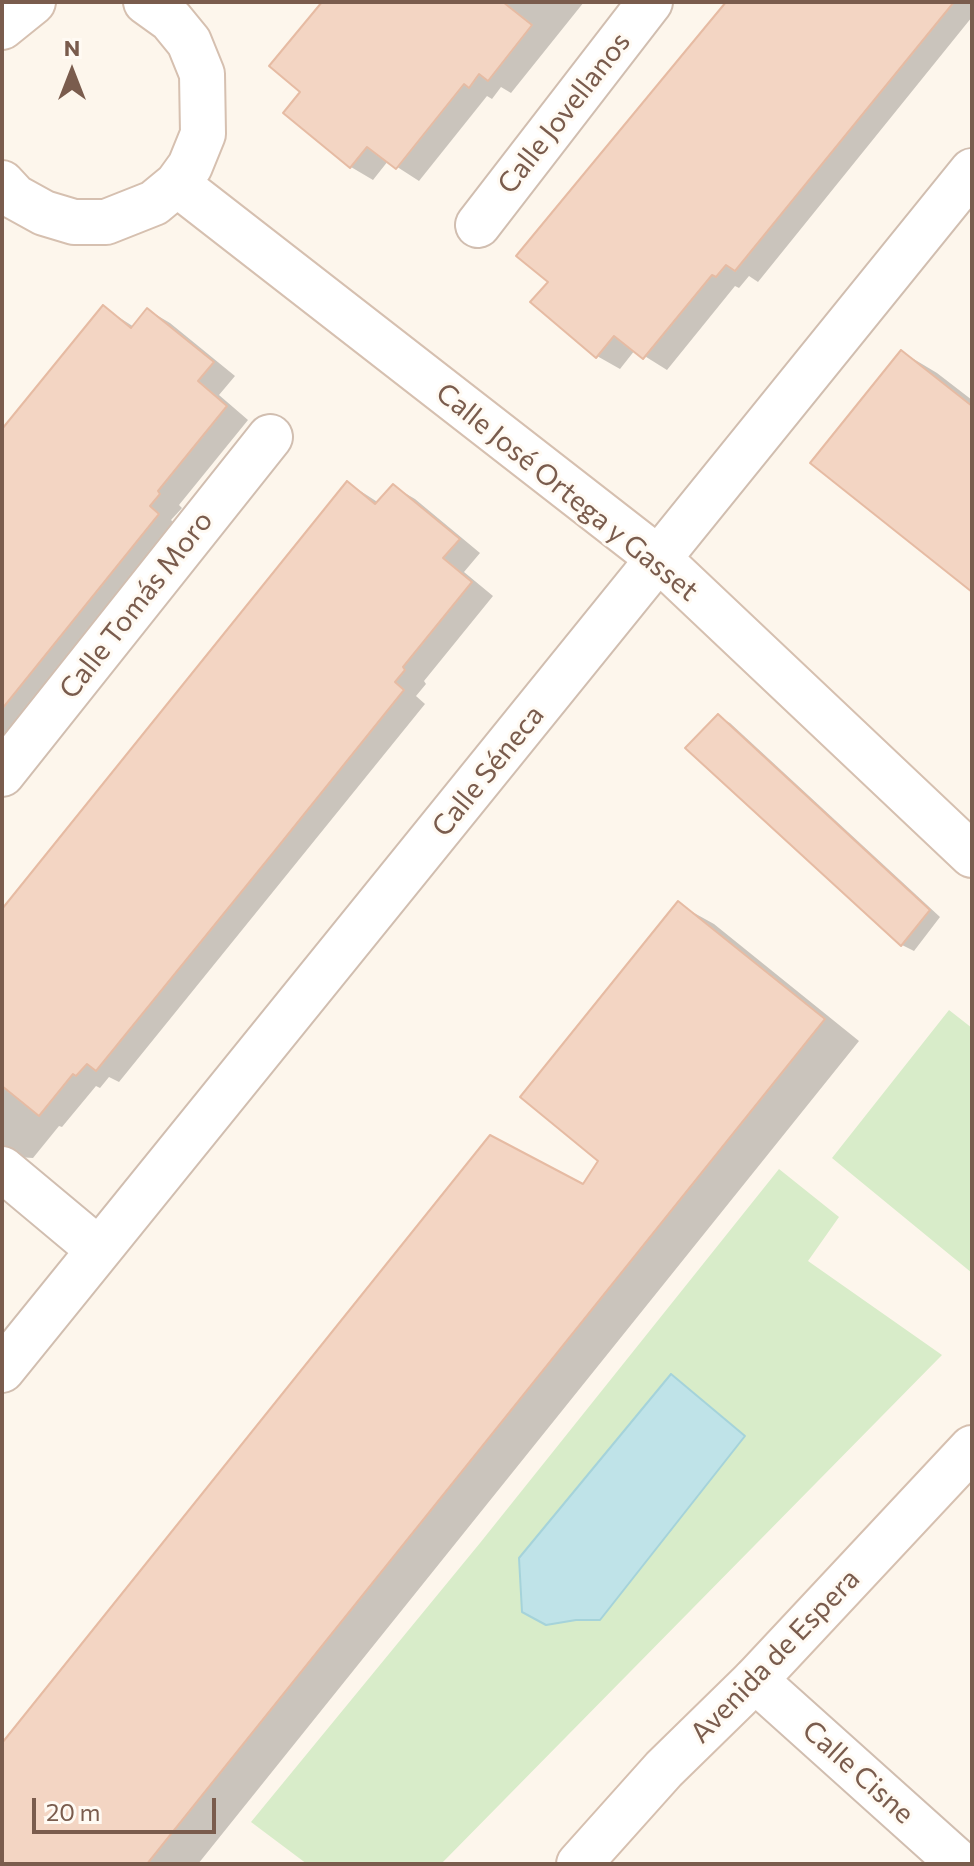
<!DOCTYPE html>
<html>
<head>
<meta charset="utf-8">
<style>
  body { margin:0 }
  #map { position:relative; width:974px; height:1866px; overflow:hidden; background:#fdf6ec; font-family:Commissioner,sans-serif }
  canvas { display:block }
  .frame { position:absolute; inset:0; border:4px solid #7a5c4d; pointer-events:none }
  .north { position:absolute; left:32px; top:32px; width:80px; height:80px; -webkit-text-stroke:6px #fffaf3; paint-order:stroke; rotate:0deg; font-size:22px; font-weight:700; line-height:32px; text-align:center; color:#7a5c4d }
  .north::after { content:''; display:block; margin:auto; width:28px; height:36px; background:#7a5c4d; clip-path:polygon(50% 0,100% 100%,50% 72%,0 100%) }
  .scale { position:absolute; left:32px; top:1798px; width:184px; height:36px; box-sizing:border-box; border:4px solid #7a5c4d; border-top:0; padding-left:10px; font-size:24px; line-height:28px; white-space:nowrap; color:#7a5c4d; -webkit-text-stroke:6px #fffaf3; paint-order:stroke }
</style>
</head>
<body>
<div id="map">
<canvas width="974" height="1866"></canvas>
<div class="frame"></div>
<div class="north">N</div>
<div class="scale">20 m</div>
</div>
<script>
const g = document.querySelector('canvas').getContext('2d');
g.lineJoin = 'round';
function paint(path, color) {
  g.fillStyle = color;
  g.fill(path, 'evenodd');
}
function shape(rows) {
  const path = new Path2D();
  for (const r of rows) {
    path.moveTo(r[0], r[1]);
    for (let i = 2; i < r.length; i += 2) path.lineTo(r[i], r[i + 1]);
  }
  return path;
}
function stroke(path, color, width, dash) {
  g.strokeStyle = color;
  g.lineWidth = width;
  g.lineCap = dash ? 'butt' : 'round';
  g.setLineDash(dash || []);
  g.stroke(path);
}
function drawText(font, color, halo, rows, align = 'center') {
  g.font = font + ' Commissioner,sans-serif';
  g.lineWidth = 6;
  g.setLineDash([]);
  g.textBaseline = 'middle';
  g.strokeStyle = halo;
  g.fillStyle = color;
  for (const [text, x, y, turn = 0] of rows) {
    g.save();
    g.translate(x, y);
    g.rotate((+turn || 0) * Math.PI / 180);
    g.textAlign = isNaN(turn) ? turn : align;
    if (halo) g.strokeText(text, 0, 0);
    g.fillText(text, 0, 0);
    g.restore();
  }
}
paint(shape([
  [949,1010,972,1028,972,1273,832,1158],
  [779,1169,839,1217,808,1261,942,1355,441,1864,307,1864,251,1822,480,1543],
  [519,1558,600,1620,576,1620,546,1625,522,1612]
]), '#d8ecc9');
const water = shape([
  [671,1374,745,1436,600,1620,576,1620,546,1625,522,1612,519,1558,671,1374]
]);
paint(water, '#bfe3e8');
stroke(water, '#a5d3da', 2);
paint(shape([
  [325,2,584,2,511,93,501,87,492,99,487,96,419,181,388,161,373,180,351,167,286,113,303,91],
  [729,2,972,2,972,17,758,282,749,276,739,288,735,286,667,370,635,350,620,369,597,356,551,282],
  [103,307,134,327,148,310,170,323,235,376,219,395,248,420,179,505,182,508,171,520,180,528,2,749,2,432],
  [902,352,937,373,972,400,972,590],
  [348,483,379,503,393,486,415,499,480,553,464,572,493,596,424,681,426,684,416,696,425,704,119,1082,109,1077,100,1088,96,1086,62,1127,59,1126,33,1158,17,1157,2,1172,2,912],
  [719,717,730,723,940,917,914,951,902,945,688,748],
  [678,904,714,924,859,1041,198,1864,2,1864,2,1746,584,1186,601,1161]
]), '#0003');
const building = shape([
  [322,2,503,2,532,25,488,81,479,74,469,88,464,84,396,169,367,147,350,168,283,113,300,92,269,66,322,2],
  [726,2,954,2,735,271,726,265,716,277,712,275,643,359,614,336,596,358,530,302,548,282,516,256,726,2],
  [103,305,131,328,147,308,214,362,198,381,227,406,158,491,160,494,150,506,159,514,2,709,2,429,103,305],
  [901,350,972,406,972,592,810,463,901,350],
  [347,481,375,504,393,484,460,539,443,558,472,582,403,667,405,670,395,682,404,690,273,853,96,1071,87,1064,76,1076,73,1074,39,1116,2,1086,2,909,347,481],
  [718,714,930,910,901,946,685,748,718,714],
  [678,901,825,1019,147,1864,2,1864,2,1743,490,1135,583,1184,598,1161,520,1097,678,901]
]);
paint(building, '#f3d5c3');
stroke(building, '#e6bba3', 2);
const street = shape([
  [478,225,650,2],
  [2,774,270,437],
  [2,1169,99,1250],
  [2,1370,972,171],
  [755,1680,960,1864]
]);
const secondary = shape([
  [2,27,33,2],
  [2,183,15,197,44,213,74,222,106,222,154,203,177,184,190,166,203,134,202,74,189,42,171,20,146,2],
  [177,184,659,559,972,855],
  [579,1864,664,1769,755,1680,972,1448]
]);
stroke(street, '#d1beb0', 48);
stroke(secondary, '#d6c0b0', 48);
stroke(street, '#fff', 44);
stroke(secondary, '#fff', 44);
drawText('28px', '#7a5c4d', '#fffaf3', [
  ["Calle Jovellanos",564,113,-52],
  ["Calle José Ortega y Gasset",567,492,39],
  ["Calle Tomás Moro",136,605,-52],
  ["Calle Séneca",488,771,-51],
  ["Avenida de Espera",775,1656,-46],
  ["Calle Cisne",858,1772,42]
]);
</script>
</body>
</html>
